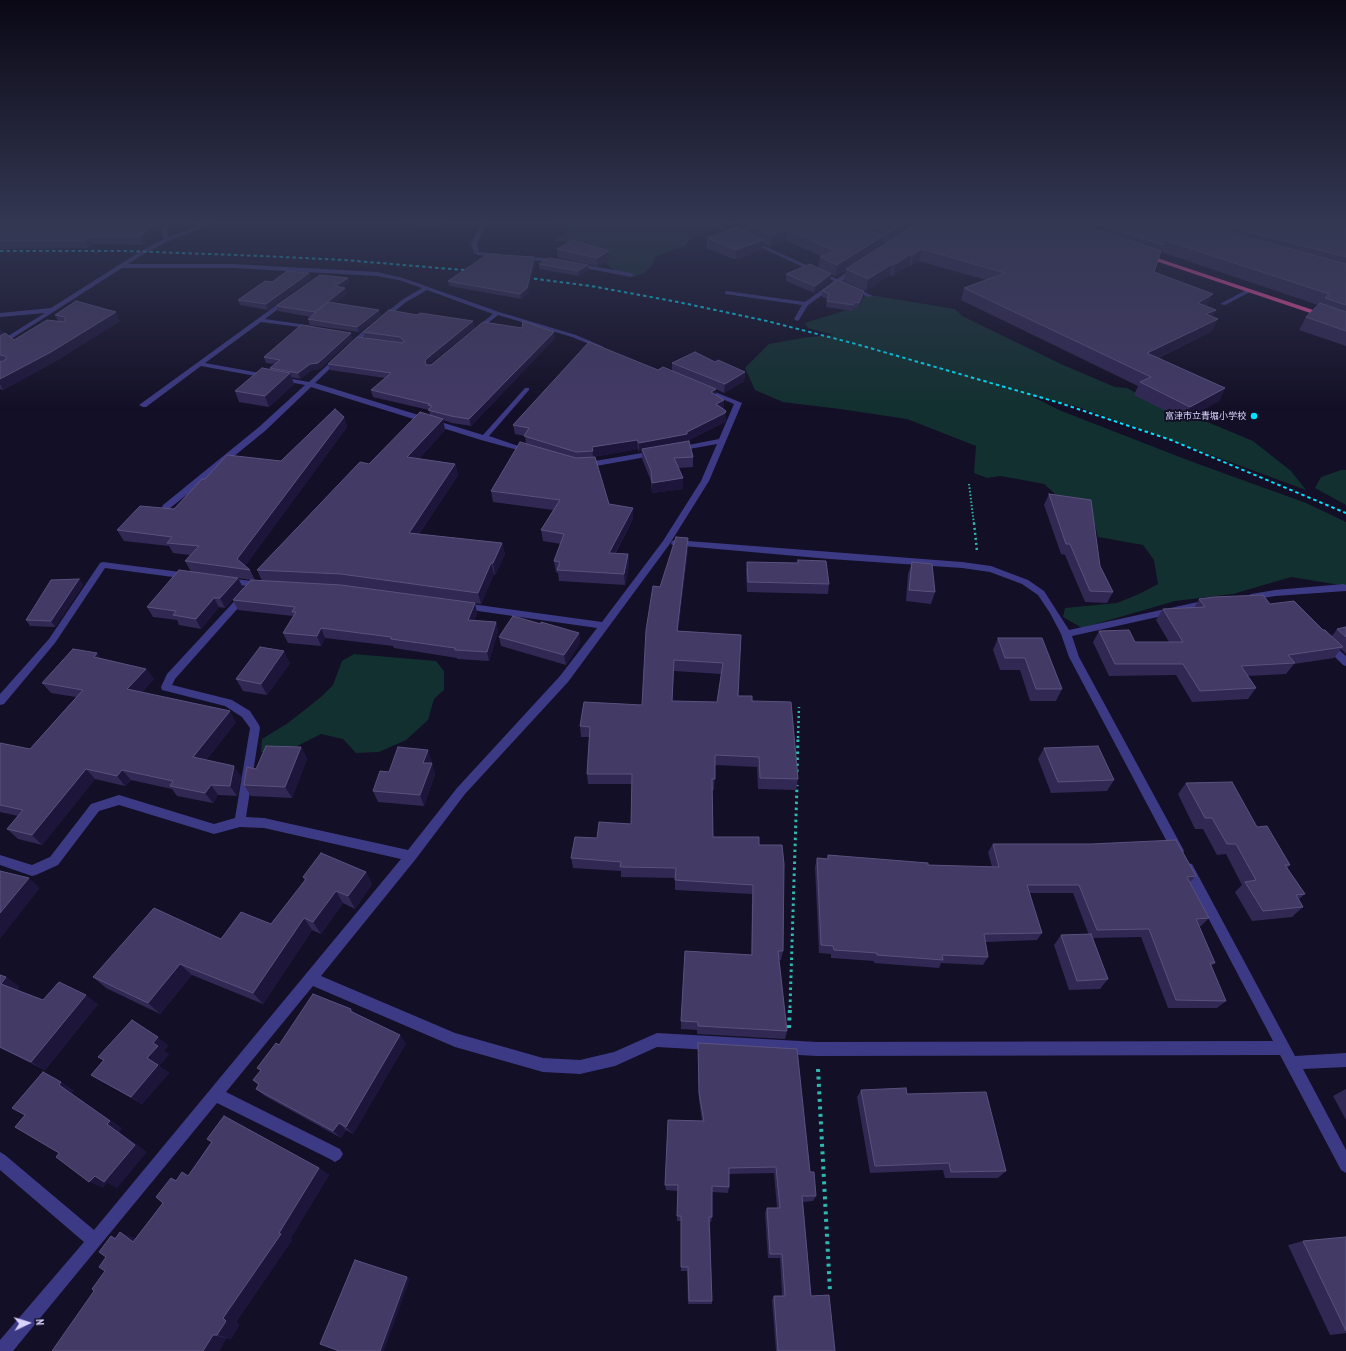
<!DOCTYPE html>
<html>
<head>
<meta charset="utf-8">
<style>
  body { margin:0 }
  #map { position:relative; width:1346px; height:1351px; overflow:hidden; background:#130f26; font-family:"PT Sans Narrow",sans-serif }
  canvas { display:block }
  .north { position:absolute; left:8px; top:1303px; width:40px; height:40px; -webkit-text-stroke:3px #130f26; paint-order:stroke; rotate:86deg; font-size:11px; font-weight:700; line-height:16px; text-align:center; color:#d9d4ff }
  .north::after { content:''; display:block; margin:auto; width:14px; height:18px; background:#d9d4ff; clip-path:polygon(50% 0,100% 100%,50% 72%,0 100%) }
</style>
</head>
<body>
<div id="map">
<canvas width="1346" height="1351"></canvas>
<div class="north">N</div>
</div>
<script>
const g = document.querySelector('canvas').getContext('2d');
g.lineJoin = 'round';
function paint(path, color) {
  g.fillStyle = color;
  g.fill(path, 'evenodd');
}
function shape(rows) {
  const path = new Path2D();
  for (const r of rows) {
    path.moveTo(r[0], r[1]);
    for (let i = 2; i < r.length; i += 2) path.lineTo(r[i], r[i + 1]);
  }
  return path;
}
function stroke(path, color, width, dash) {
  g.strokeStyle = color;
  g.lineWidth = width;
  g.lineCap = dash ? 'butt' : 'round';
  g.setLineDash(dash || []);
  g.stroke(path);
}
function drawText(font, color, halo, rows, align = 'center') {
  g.font = font + ' "PT Sans Narrow","Noto Sans JP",sans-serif';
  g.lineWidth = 4;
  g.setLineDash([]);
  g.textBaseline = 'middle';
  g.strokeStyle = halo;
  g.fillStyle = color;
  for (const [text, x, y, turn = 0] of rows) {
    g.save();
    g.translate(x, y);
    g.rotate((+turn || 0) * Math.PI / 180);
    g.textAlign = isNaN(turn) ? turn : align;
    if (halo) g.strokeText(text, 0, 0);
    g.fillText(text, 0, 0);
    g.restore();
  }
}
paint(shape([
  [556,222,724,222,723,225,715,230,692,238,685,246,674,249,655,257,652,265,645,273,633,277,617,272,595,254,580,245,555,241,557,237,565,234,569,225],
  [853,296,876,296,955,309,962,316,1063,365,1115,387,1127,388,1163,408,1205,421,1253,441,1291,471,1306,490,1138,428,1075,406,1029,395,1059,410,1190,461,1306,503,1346,522,1346,586,1291,577,1233,594,1175,601,1082,628,1063,617,1065,608,1117,603,1139,594,1158,584,1154,560,1143,545,1098,537,1091,509,1061,503,1053,492,1044,484,1001,476,987,478,974,473,976,446,907,419,840,409,783,402,755,390,745,368,769,344,809,337,834,335,808,328,805,323,856,307],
  [1341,470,1346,470,1346,505,1315,488,1321,477],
  [354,654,436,661,444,671,444,690,434,699,428,720,406,740,379,752,356,753,343,739,321,734,283,753,261,752,262,739,288,723,321,697,333,685,342,661]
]), '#12302f');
stroke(shape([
  [969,484,974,524]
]), '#2fb8b0', 2, [1.5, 2]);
stroke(shape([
  [974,523,977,551],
  [798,738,799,707]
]), '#2fb8b0', 2.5, [2, 3]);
stroke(shape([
  [797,772,798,737],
  [790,1008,797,785]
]), '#2fb8b0', 3, [2.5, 3.5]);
stroke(shape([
  [789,1028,790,1007],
  [818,1069,830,1292]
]), '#2fb8b0', 4, [3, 4.5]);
paint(shape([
  [166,222,171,222,167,231,169,237,209,222,216,222,169,241,145,253,128,264,233,264,377,272,403,278,499,312,576,335,604,347,599,348,572,337,498,315,477,332,473,332,473,330,493,314,427,290,406,302,350,348,348,347,348,345,362,332,402,300,422,288,399,280,377,276,233,268,122,268,0,346,0,341,45,313,0,317,0,313,51,308,141,251,164,239,161,231,166,222],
  [482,222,487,222,477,244,479,252,500,254,502,255,502,257,477,255,474,253,471,244,482,222],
  [707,222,712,222,837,279,854,267,858,267,858,269,842,281,873,296,868,297,838,284,808,305,799,320,797,321,794,319,802,305,725,294,725,292,727,291,805,302,834,281,707,223,707,222],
  [522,256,558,259,561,261,558,263,520,259,520,257,522,256],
  [576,263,631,273,634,275,631,277,574,266,573,265,576,263],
  [1248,289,1251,291,1250,292,1225,305,1220,304,1248,289],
  [285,299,290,300,265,319,313,326,315,327,315,329,261,322,205,363,309,382,337,356,341,356,341,358,315,383,483,435,525,388,529,388,529,390,489,436,533,451,529,453,481,440,311,387,265,431,169,509,163,509,162,507,163,505,259,427,305,385,201,366,146,407,143,407,139,405,285,299],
  [703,387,742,403,709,481,669,545,568,682,465,794,415,860,321,976,455,1033,543,1058,580,1060,614,1052,657,1033,817,1042,1273,1041,1184,872,1182,868,1184,864,1188,863,1192,864,1295,1056,1346,1053,1346,1067,1303,1069,1346,1150,1346,1173,1341,1170,1280,1055,817,1056,657,1047,615,1066,580,1074,543,1072,455,1047,313,986,226,1092,340,1149,343,1154,340,1159,335,1162,330,1159,217,1103,13,1351,0,1351,0,1340,84,1242,0,1170,0,1152,5,1155,94,1230,401,859,264,828,240,827,214,834,119,805,99,811,58,865,36,875,32,876,0,865,0,855,32,865,50,857,91,804,119,795,214,824,235,818,250,728,242,717,225,706,166,691,162,690,161,687,167,674,241,594,244,593,249,596,247,598,175,679,172,685,232,700,250,711,259,725,260,728,246,817,264,818,408,850,457,788,560,676,597,628,464,609,461,608,459,606,461,604,464,603,602,622,663,541,701,481,717,444,678,451,674,449,678,447,719,439,734,404,701,390,700,389,703,387],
  [654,451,657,451,657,455,596,466,583,467,579,465,583,463,654,451],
  [675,540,962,562,991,566,1028,580,1044,591,1069,630,1207,600,1210,601,1212,603,1210,605,1207,606,1072,636,1079,657,1182,847,1184,851,1182,855,1178,856,1174,855,1069,657,1061,634,1050,613,1038,595,1022,584,990,572,962,568,830,559,672,545,671,543,672,541,675,540],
  [103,562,188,573,192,576,188,579,105,568,55,643,4,704,0,705,0,694,49,639,100,563,103,562],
  [227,578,261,582,266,585,261,588,224,583,222,581,227,578],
  [1344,584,1346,585,1346,591,1275,596,1251,600,1246,597,1251,594,1275,590,1344,584],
  [1328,642,1331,643,1346,656,1346,666,1343,665,1323,645,1325,643,1328,642]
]), '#3d3a85');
paint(shape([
  [1141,254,1145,254,1346,321,1346,325,1141,256,1141,254]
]), '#ff4fa3');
stroke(shape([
  [0,251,126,251,263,256,344,260,475,271],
  [521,277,591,286,678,302,767,321,856,344,1060,403,1171,440,1346,513]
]), '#00e5ff', 2, [3.5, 3]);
paint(shape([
  [34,222,165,222,143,245,93,244,88,248,0,249,0,228,33,225],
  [172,222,195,222,186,226],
  [405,222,446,222,438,228,406,225],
  [737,222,1320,222,1332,224,1333,222,1346,222,1346,346,1299,330,1306,317,1318,305,1161,252,1154,272,1207,306,1206,306,1216,310,1212,317,1212,331,1158,358,1225,388,1219,401,1184,420,1134,395,1138,386,961,300,964,288,986,280,919,261,911,266,909,265,893,276,890,275,866,291,844,281,846,270,836,276,831,274,830,281,814,293,786,281,786,274,818,268,820,257,821,256,785,240,770,247,763,243,762,250,736,260,707,248,707,238,743,231,743,224],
  [882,241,886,243,881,246],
  [557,249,609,260,598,266,558,258],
  [534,257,535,262,528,293,521,299,449,286,448,281],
  [539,264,589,270,578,276,539,269],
  [309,273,311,278,268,310,240,305,238,300,272,282],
  [348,278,349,283,342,287,345,288,347,293,335,303,379,310,381,315,359,332,310,325,308,319,311,317,278,311,276,306],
  [822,291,864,291,864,297,858,308,854,308,852,311,826,307,827,299,822,297],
  [55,315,120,321,56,361,3,390,0,389,0,328,3,334,14,340,58,321],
  [475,327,428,365,555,338,471,426,452,423,443,420,445,430,419,459,455,464,458,475,419,534,502,543,505,554,495,575,494,574,481,604,351,586,475,603,477,613,474,621,496,622,498,632,489,661,457,659,457,658,394,648,393,646,325,638,321,646,288,643,283,633,293,616,238,610,233,600,251,580,238,578,243,588,225,608,219,607,201,629,179,625,177,620,153,617,147,607,191,572,185,561,190,555,173,553,169,546,124,541,117,530,174,509,205,479,281,461,344,417,347,427,245,566,250,570,255,580,262,581,257,570,369,464,430,415,429,410,373,397,371,390,385,378,330,370,328,364,365,338,363,332],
  [353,338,320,369,312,370,300,379,291,377,294,384,269,407,239,402,235,391,271,370,270,368,275,364,266,363,264,357],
  [715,362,745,372,744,381,724,393,716,389,716,395,724,409,726,411,726,420,725,422,687,441,693,457,693,467,678,468,683,478,683,489,652,493,651,481,642,459,642,452,639,452,638,449,593,457,609,504,633,508,633,519,615,554,628,554,629,565,625,585,559,581,558,573,556,572,554,561,561,544,543,541,541,530,553,510,493,502,491,491,526,444,525,436,515,434,513,425,658,370,672,371,672,363],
  [1049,494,1100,566,1113,592,1107,603,1085,602,1065,555,1061,554,1044,505],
  [688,549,678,631,741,635,738,696,752,701,798,779,796,790,758,789,757,767,715,765,714,790,712,790,713,837,759,845,783,951,781,960,779,960,787,1031,785,1039,697,1034,697,1030,681,1029,681,1021,751,955,752,894,675,890,675,878,621,877,621,871,573,868,571,858,597,838,631,824,632,784,588,784,587,774,589,737,581,737,580,726,642,705,660,587],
  [674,671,721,674,717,702,672,701],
  [798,560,829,584,828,594,747,592,746,571,747,562,797,563],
  [912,562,935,592,931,604,906,601,908,574],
  [79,579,83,585,55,627,30,626,26,620],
  [1199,599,1270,604,1323,630,1332,636,1337,629,1346,627,1346,654,1341,649,1334,658,1294,664,1286,674,1248,676,1256,688,1248,699,1192,702,1176,675,1109,676,1093,642,1099,631,1135,642,1169,642,1156,620,1163,609,1194,608],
  [541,624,579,633,580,643,566,665,501,646,499,637],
  [998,638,1042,638,1062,689,1056,701,1030,701,1020,670,1000,670,993,650],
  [97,653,100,658,146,669,154,679,142,692,236,722,206,760,241,776,237,796,218,795,213,803,177,796,172,789,131,780,125,786,95,779,42,845,18,839,7,829,18,816,0,812,0,743,30,749,76,697,51,693,42,683],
  [290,663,267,695,243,691,236,679],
  [301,747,307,759,292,798,251,796,244,785,256,769],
  [1044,748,1114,780,1107,791,1051,793,1038,759],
  [432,761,431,763,435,774,424,806,378,802,373,791,389,772],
  [1186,783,1257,827,1290,865,1287,868,1305,894,1299,899,1303,907,1292,917,1252,921,1235,892,1242,885,1226,854,1217,855,1203,829,1195,829,1178,794],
  [993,844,1196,876,1190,882,1209,918,1201,926,1199,926,1215,963,1211,966,1226,1001,1217,1008,1168,1008,1141,937,1093,938,1108,979,1100,989,1069,990,1054,945,1061,935,1089,935,1073,893,1029,893,1042,933,1037,940,985,942,988,957,983,965,941,963,939,968,874,963,874,961,831,958,831,954,819,953,815,867,817,858,827,859,828,855,928,865,992,867,988,852],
  [366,872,372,884,355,909,343,903,321,934,312,930,263,1004,192,975,160,1014,106,988,93,977,271,924,305,881,303,877],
  [0,975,6,977,19,987,17,990,43,1000,98,1004,45,1070,0,1048],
  [351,1009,354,1013,406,1043,353,1134,346,1130,341,1138,265,1096,256,1089,258,1085,253,1080,261,1071,257,1068,279,1045],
  [698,1043,810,1172,816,1196,813,1201,803,1202,811,1296,835,1351,776,1351,772,1300,774,1296,782,1296,780,1258,768,1258,765,1213,767,1208,777,1208,774,1173,729,1174,729,1187,728,1193,712,1192,712,1217,711,1222,710,1222,712,1301,712,1304,688,1304,687,1271,681,1271,681,1221,677,1221,678,1191,666,1190,665,1185,702,1121,699,1100,698,1051],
  [168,1045,164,1051,169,1054,159,1066,169,1073,142,1104,103,1082,91,1075,103,1060,98,1057],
  [1346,1089,1346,1120,1333,1096],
  [861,1090,907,1094,1006,1171,998,1178,945,1178,943,1170,870,1173,857,1097],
  [207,1139,319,1168,329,1175,290,1239,292,1240,236,1322,239,1325,231,1339,226,1338,219,1351,94,1291,105,1271,106,1257,111,1236,116,1238,135,1239,163,1203,171,1178,176,1180,188,1176,211,1142],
  [1346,1237,1346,1333,1330,1335,1288,1245,1303,1241]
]), '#312854');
paint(shape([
  [155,222,165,222,143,245,140,237],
  [184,222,195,222,186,226],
  [437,222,446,222,438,228],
  [906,222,921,222,888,243,890,232],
  [786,229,785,240,770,247,771,235],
  [883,236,881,247,846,269,846,270,836,276,837,265],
  [89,237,93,244,88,248,85,241],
  [763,240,762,250,736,260,736,250],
  [922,249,919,261,911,266,914,254],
  [609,251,609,260,598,266,597,258],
  [911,254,909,265,893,276,895,264],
  [534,257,535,262,528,293,521,299,520,294],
  [892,264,890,275,866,291,868,279],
  [588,265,589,270,578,276,578,271],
  [309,273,311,278,268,310,266,304],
  [831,274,830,281,814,293,815,286],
  [348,278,349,283,337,292,335,286],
  [345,288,347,293,316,318,315,312],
  [864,291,864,297,858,308,859,303],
  [1213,294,1207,306,1192,315,1198,303],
  [379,310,381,315,359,332,357,327],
  [1216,310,1210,322,1206,314],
  [116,312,120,321,56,361,3,390,0,384,0,379],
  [1218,319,1212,331,1142,365,1147,353],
  [473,321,475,327,426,367,425,360],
  [0,328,5,336,0,340],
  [554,332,555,338,471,426,469,419],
  [351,333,353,338,320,369,312,370,300,379,298,373],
  [745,372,744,381,724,393,725,384],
  [290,373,294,384,269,407,265,396],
  [1225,388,1219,401,1184,420,1190,407],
  [716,389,716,398,711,392],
  [724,400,724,409,716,404],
  [726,411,726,420,725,422,687,441,642,449,642,452,639,452,639,443,687,432],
  [344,417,347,427,243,569,237,559],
  [443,419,445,430,410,469,407,457],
  [637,440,638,449,593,457,592,447],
  [455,464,458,475,412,544,409,533],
  [683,478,683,489,652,493,652,483],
  [633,508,633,519,609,564,609,553],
  [688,538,688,549,677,642,677,631],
  [502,543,505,554,495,575,493,563],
  [628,554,629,565,625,585,624,574],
  [491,563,494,574,481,604,478,593],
  [238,578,243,588,225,608,220,598],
  [79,579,83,585,55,627,51,621],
  [214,598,219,607,201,629,196,619],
  [475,603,477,613,470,630,468,620],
  [496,622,498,632,489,661,487,652],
  [321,628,325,638,321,646,317,636],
  [579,633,580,643,566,665,564,655],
  [284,651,290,663,267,695,261,684],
  [97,653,105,664,94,657],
  [674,660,674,671,672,711,672,701],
  [146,669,154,679,135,700,127,689],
  [230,711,236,722,200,767,193,757],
  [301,747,307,759,292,798,285,787],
  [428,750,432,761,427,774,423,763],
  [432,763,435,774,424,806,420,795],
  [234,766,241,776,237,796,230,786],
  [86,769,95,779,42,845,32,835],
  [122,770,131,780,125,786,117,776],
  [211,785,218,795,213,803,205,793],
  [366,872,372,884,355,909,348,896],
  [29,878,40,888,0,939,0,913],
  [336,891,343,903,321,934,313,922],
  [304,918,312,930,263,1004,253,993],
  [180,964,192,975,160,1014,148,1003],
  [6,977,19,987,14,993,1,984],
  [86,995,98,1004,45,1070,31,1062],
  [400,1035,406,1043,353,1134,346,1127],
  [158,1037,168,1045,164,1051,169,1054,159,1066,169,1073,142,1104,131,1097,147,1058,153,1043],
  [61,1082,74,1090,72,1093,122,1128,120,1132,147,1152,117,1188,107,1183,103,1188,89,1182,59,1085],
  [339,1123,346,1130,341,1138,333,1131],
  [319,1168,329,1175,290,1239,292,1240,236,1322,239,1325,231,1339,217,1335,223,1318,279,1233],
  [120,1232,135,1238,148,1247,133,1242],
  [407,1277,410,1279,384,1351,380,1351],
  [213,1335,226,1338,219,1351,203,1351]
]), '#1d163a');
const building = shape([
  [8,222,13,222,33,225,34,222,155,222,140,237,89,237,85,241,0,241,0,228,8,222],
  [747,222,844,222,883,236,837,265,820,257,835,251,786,229,771,235,743,223,747,222],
  [862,222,906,222,890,232,862,222],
  [919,222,1073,222,1161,251,1154,272,1213,294,1198,303,1216,310,1206,314,1218,319,1147,353,1225,388,1190,407,1140,382,1151,377,964,288,1005,273,922,249,914,254,911,254,895,264,892,264,868,279,846,269,919,222],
  [1091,222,1191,222,1346,264,1346,305,1325,298,1329,294,1165,240,1163,245,1091,222],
  [1211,222,1320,222,1346,228,1346,257,1211,222],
  [736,227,763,240,736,250,707,238,736,227],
  [573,240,609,251,597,258,557,249,573,240],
  [488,254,534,257,527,288,520,294,448,281,488,254],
  [549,258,588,265,578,271,539,264,549,258],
  [810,264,831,274,815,286,786,274,810,264],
  [287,271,309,273,266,304,238,300,265,281,272,282,287,271],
  [320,275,348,278,335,286,345,288,315,312,276,306,320,275],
  [838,280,864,291,859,303,855,302,853,305,827,301,829,294,822,291,838,280],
  [76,301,116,312,51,352,0,379,0,361,2,362,7,358,5,356,0,355,0,336,5,333,14,340,47,320,65,322,65,317,55,315,76,301],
  [328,302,379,310,357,327,308,319,328,302],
  [1320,303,1346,312,1346,331,1306,317,1320,303],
  [389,310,417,315,420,313,473,321,425,360,426,365,431,365,483,322,522,328,523,321,554,332,469,419,451,416,428,410,432,406,428,405,430,404,371,390,391,373,328,364,357,337,403,343,404,341,400,337,363,332,389,310],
  [301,325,351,333,318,363,310,364,298,373,270,368,280,360,264,357,301,325],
  [589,342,658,370,663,367,716,389,711,392,724,400,716,404,726,411,725,413,687,432,687,434,639,443,637,440,592,447,593,451,576,452,524,436,529,428,513,425,589,342],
  [695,352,715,362,718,360,745,372,725,384,672,363,695,352],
  [262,368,290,373,265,396,235,391,262,368],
  [335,409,344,417,237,559,250,570,185,561,199,546,167,543,172,537,117,530,140,506,174,509,202,479,205,479,227,455,281,461,335,409],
  [420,412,443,419,407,457,455,464,409,533,502,543,493,563,491,563,478,593,341,574,257,570,360,462,369,464,420,412],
  [689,441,693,457,674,458,683,478,652,483,651,471,642,449,689,441],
  [520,442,576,458,595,457,609,504,633,508,609,553,628,554,624,574,557,570,560,562,554,561,564,534,541,530,560,500,491,491,520,442],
  [1049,494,1091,500,1100,566,1113,592,1090,591,1070,544,1066,544,1049,494],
  [676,537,688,538,677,631,741,635,738,696,752,696,752,701,791,702,798,779,760,778,759,757,715,755,715,779,712,779,713,837,759,837,759,845,782,845,784,864,783,951,778,951,787,1031,698,1026,698,1022,681,1021,685,951,752,955,753,885,675,880,676,868,620,867,621,862,571,858,575,837,597,838,599,822,631,824,632,774,587,774,590,727,580,726,584,702,642,705,646,630,653,586,660,587,676,537],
  [674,660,723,663,717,702,672,701,674,660],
  [798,560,826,561,829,584,748,582,747,562,798,563,798,560],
  [912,562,932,564,935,592,909,590,912,562],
  [179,570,238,578,220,598,214,598,196,619,173,615,176,611,147,607,179,570],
  [79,579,51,621,26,620,51,580,79,579],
  [251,580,341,585,475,603,468,620,496,622,487,652,455,650,455,648,391,639,391,637,321,628,317,636,283,633,296,612,292,612,295,607,233,600,251,580],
  [1263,595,1270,604,1294,601,1323,630,1325,630,1343,647,1288,655,1295,663,1241,666,1256,688,1200,691,1183,664,1115,664,1099,631,1129,630,1135,642,1183,642,1163,609,1205,607,1199,599,1214,597,1263,595],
  [513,616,541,624,541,622,579,633,564,655,499,637,513,616],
  [1346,627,1346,637,1337,629,1346,627],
  [998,638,1042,638,1062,689,1036,689,1025,658,1005,658,998,638],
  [260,647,284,651,261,684,236,679,260,647],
  [73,649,97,653,94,657,146,669,127,689,230,711,193,757,234,766,230,786,211,785,205,793,170,786,173,781,122,770,117,776,86,769,32,835,7,829,23,810,0,805,0,743,30,749,83,690,42,683,73,649],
  [266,746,301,747,285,787,244,785,247,767,256,769,266,746],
  [1098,746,1114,780,1058,782,1044,748,1098,746],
  [398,747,428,750,423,763,432,763,420,795,373,791,380,771,389,772,398,747],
  [1232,782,1257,827,1267,826,1290,865,1285,865,1305,894,1296,895,1303,907,1263,911,1245,882,1256,880,1236,844,1227,844,1212,818,1205,818,1186,783,1232,782],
  [1176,840,1196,876,1187,877,1209,918,1196,919,1215,963,1210,963,1226,1001,1176,1000,1149,929,1097,930,1079,885,1027,885,1042,933,984,934,988,957,942,955,943,960,877,955,877,953,834,950,833,946,821,945,817,858,828,859,828,855,928,863,928,865,999,867,993,844,1091,844,1176,840],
  [321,853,366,872,348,896,336,891,313,922,304,918,253,993,180,964,148,1003,93,977,154,908,221,939,241,912,271,924,306,879,303,877,321,853],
  [0,871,29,878,0,913,0,871],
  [1091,934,1108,979,1077,981,1061,935,1091,934],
  [0,975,6,977,1,984,43,1000,59,982,86,995,31,1062,0,1047,0,975],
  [313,994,351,1009,350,1011,400,1035,346,1127,339,1123,333,1131,256,1089,259,1084,253,1080,261,1070,257,1068,276,1043,279,1045,313,994],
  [132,1020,158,1037,153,1043,158,1046,147,1058,158,1065,131,1097,91,1075,104,1060,98,1057,132,1020],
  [698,1043,797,1049,810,1172,814,1172,816,1196,802,1196,811,1296,829,1295,835,1351,778,1351,774,1296,785,1296,782,1254,770,1254,767,1208,780,1208,776,1167,729,1168,729,1187,712,1186,712,1217,709,1217,712,1301,689,1301,688,1267,681,1267,681,1216,677,1216,678,1185,665,1185,668,1120,704,1121,699,1093,698,1043],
  [43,1072,61,1082,59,1085,110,1121,107,1124,135,1145,104,1182,95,1176,89,1182,56,1157,59,1153,15,1127,25,1115,12,1108,43,1072],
  [906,1088,907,1094,986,1092,1006,1171,951,1172,949,1163,875,1166,861,1090,906,1088],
  [224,1116,319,1168,279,1233,281,1234,223,1318,226,1321,217,1335,213,1335,203,1351,52,1351,94,1291,92,1289,105,1271,99,1267,106,1257,99,1252,111,1236,115,1239,120,1232,133,1242,163,1203,156,1197,171,1178,176,1181,182,1172,188,1176,212,1142,207,1139,224,1116],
  [1346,1237,1346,1331,1303,1241,1346,1237],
  [355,1260,407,1277,380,1351,339,1351,320,1344,355,1260]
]);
paint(building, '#433a66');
stroke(building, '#5a527e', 1);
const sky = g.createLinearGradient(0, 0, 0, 411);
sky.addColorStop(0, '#0a0815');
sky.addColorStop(0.54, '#333752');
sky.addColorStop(1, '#33375200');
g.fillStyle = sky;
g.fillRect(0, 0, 1346, 411);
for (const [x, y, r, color] of [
  [1254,416,4,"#00e5ff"]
]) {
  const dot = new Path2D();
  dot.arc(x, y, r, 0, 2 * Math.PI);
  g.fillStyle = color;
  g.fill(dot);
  stroke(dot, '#130f26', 1.5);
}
drawText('9px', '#d9d4ff', '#130f26', [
  ["富津市立青堀小学校",1246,416]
], 'right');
</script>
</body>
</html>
